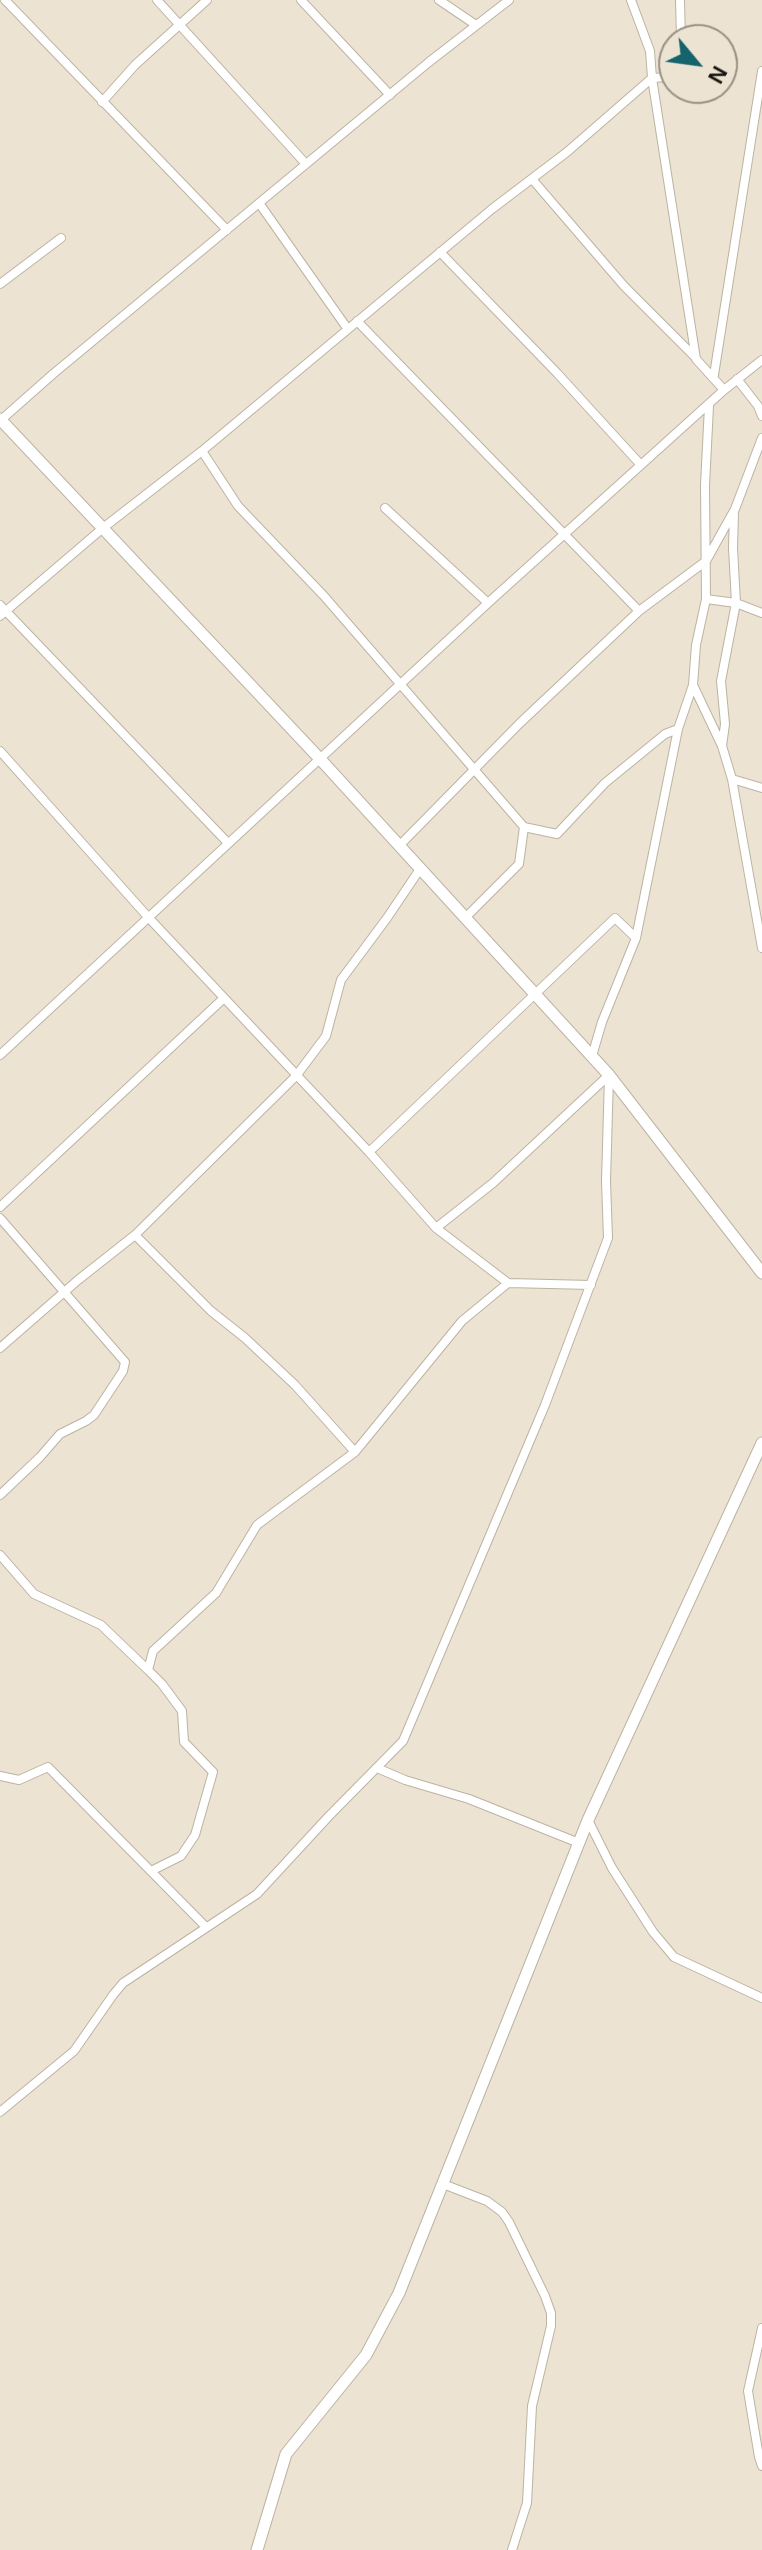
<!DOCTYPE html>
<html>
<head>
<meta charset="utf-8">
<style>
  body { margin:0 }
  #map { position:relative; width:762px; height:2550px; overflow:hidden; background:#ede3d3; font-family:Arial,sans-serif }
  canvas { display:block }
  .north { position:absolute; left:658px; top:24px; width:80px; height:80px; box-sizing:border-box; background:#ede3d3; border:2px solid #989185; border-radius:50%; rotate:119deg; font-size:22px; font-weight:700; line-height:32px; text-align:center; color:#191610 }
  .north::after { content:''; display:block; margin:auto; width:28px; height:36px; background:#15636b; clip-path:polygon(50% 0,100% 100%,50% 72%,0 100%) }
</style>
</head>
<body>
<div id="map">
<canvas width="762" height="2550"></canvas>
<div class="north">N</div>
</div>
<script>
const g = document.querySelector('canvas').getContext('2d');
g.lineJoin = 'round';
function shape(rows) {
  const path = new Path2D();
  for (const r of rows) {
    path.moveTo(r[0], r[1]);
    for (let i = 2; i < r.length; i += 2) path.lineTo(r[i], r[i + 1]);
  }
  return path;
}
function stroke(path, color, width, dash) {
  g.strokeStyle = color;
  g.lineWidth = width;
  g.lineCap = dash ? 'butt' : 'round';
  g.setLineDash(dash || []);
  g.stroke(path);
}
const street = shape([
  [5,0,227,230],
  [157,0,306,164],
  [301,0,390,95],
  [439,0,476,25],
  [631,0,650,51,652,78,696,359,724,390],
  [680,0,681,40],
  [102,102,135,65,207,0],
  [532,179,624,286,696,358],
  [259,203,347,328],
  [440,252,557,373,640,464],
  [0,284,61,238],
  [357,321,639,611],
  [714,375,762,71],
  [737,379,758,406,762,416],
  [1,420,53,374,429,62,509,0],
  [202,451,238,506,324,596,524,827],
  [385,508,488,603],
  [706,599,736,603,762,613],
  [0,605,228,843],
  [0,616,103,528,202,451,492,209,567,152,652,78,668,77,674,73],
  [693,685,722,746,732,779,762,948],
  [722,746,725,724,721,681,736,603,733,548,734,514],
  [0,751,148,917,369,1152,436,1228,508,1283,591,1285],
  [732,779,762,788],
  [399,846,520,723,639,611,706,561,735,509,762,438],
  [465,918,519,864,524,827,557,834,605,783,665,734,678,729],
  [0,1055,488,603,724,390,762,360],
  [592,1056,602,1022,636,938,678,729,693,685,696,645,706,599,705,485,709,406],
  [369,1152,615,918,636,938],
  [0,1207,224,998],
  [0,1218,125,1362,123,1371,94,1415,86,1421,60,1434,40,1457,0,1495],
  [436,1228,493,1183,609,1075],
  [135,1235,211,1311,245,1338,295,1385,355,1452],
  [0,1348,78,1280,135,1235,296,1076,326,1036,341,980,387,918,420,869],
  [0,1555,34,1594,101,1625,148,1670],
  [377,1768,405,1780,469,1799,579,1843],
  [0,1776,19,1780,48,1767,206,1927],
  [588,1820,612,1868,653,1932,674,1957,762,1998],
  [151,1871,181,1856,195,1835,213,1772,184,1742,182,1711,162,1684,148,1670,153,1651,216,1593,257,1525,355,1452,462,1321,508,1283],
  [0,2112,74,2051,113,1995,123,1983,257,1894,329,1816,403,1741,545,1405,608,1238,606,1181,609,1076],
  [443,2184,487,2201,502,2212,509,2222,545,2296,551,2313,551,2326,532,2406,527,2503,512,2550],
  [762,2328,748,2391,759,2457,762,2466]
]);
const secondary = shape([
  [0,419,321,760,609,1075,762,1273],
  [257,2550,286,2454,366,2355,399,2293,588,1820,762,1443]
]);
stroke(street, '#bcb3a3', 10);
stroke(secondary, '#bcb3a3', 13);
stroke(street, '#fff', 8);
stroke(secondary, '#fff', 11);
</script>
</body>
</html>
